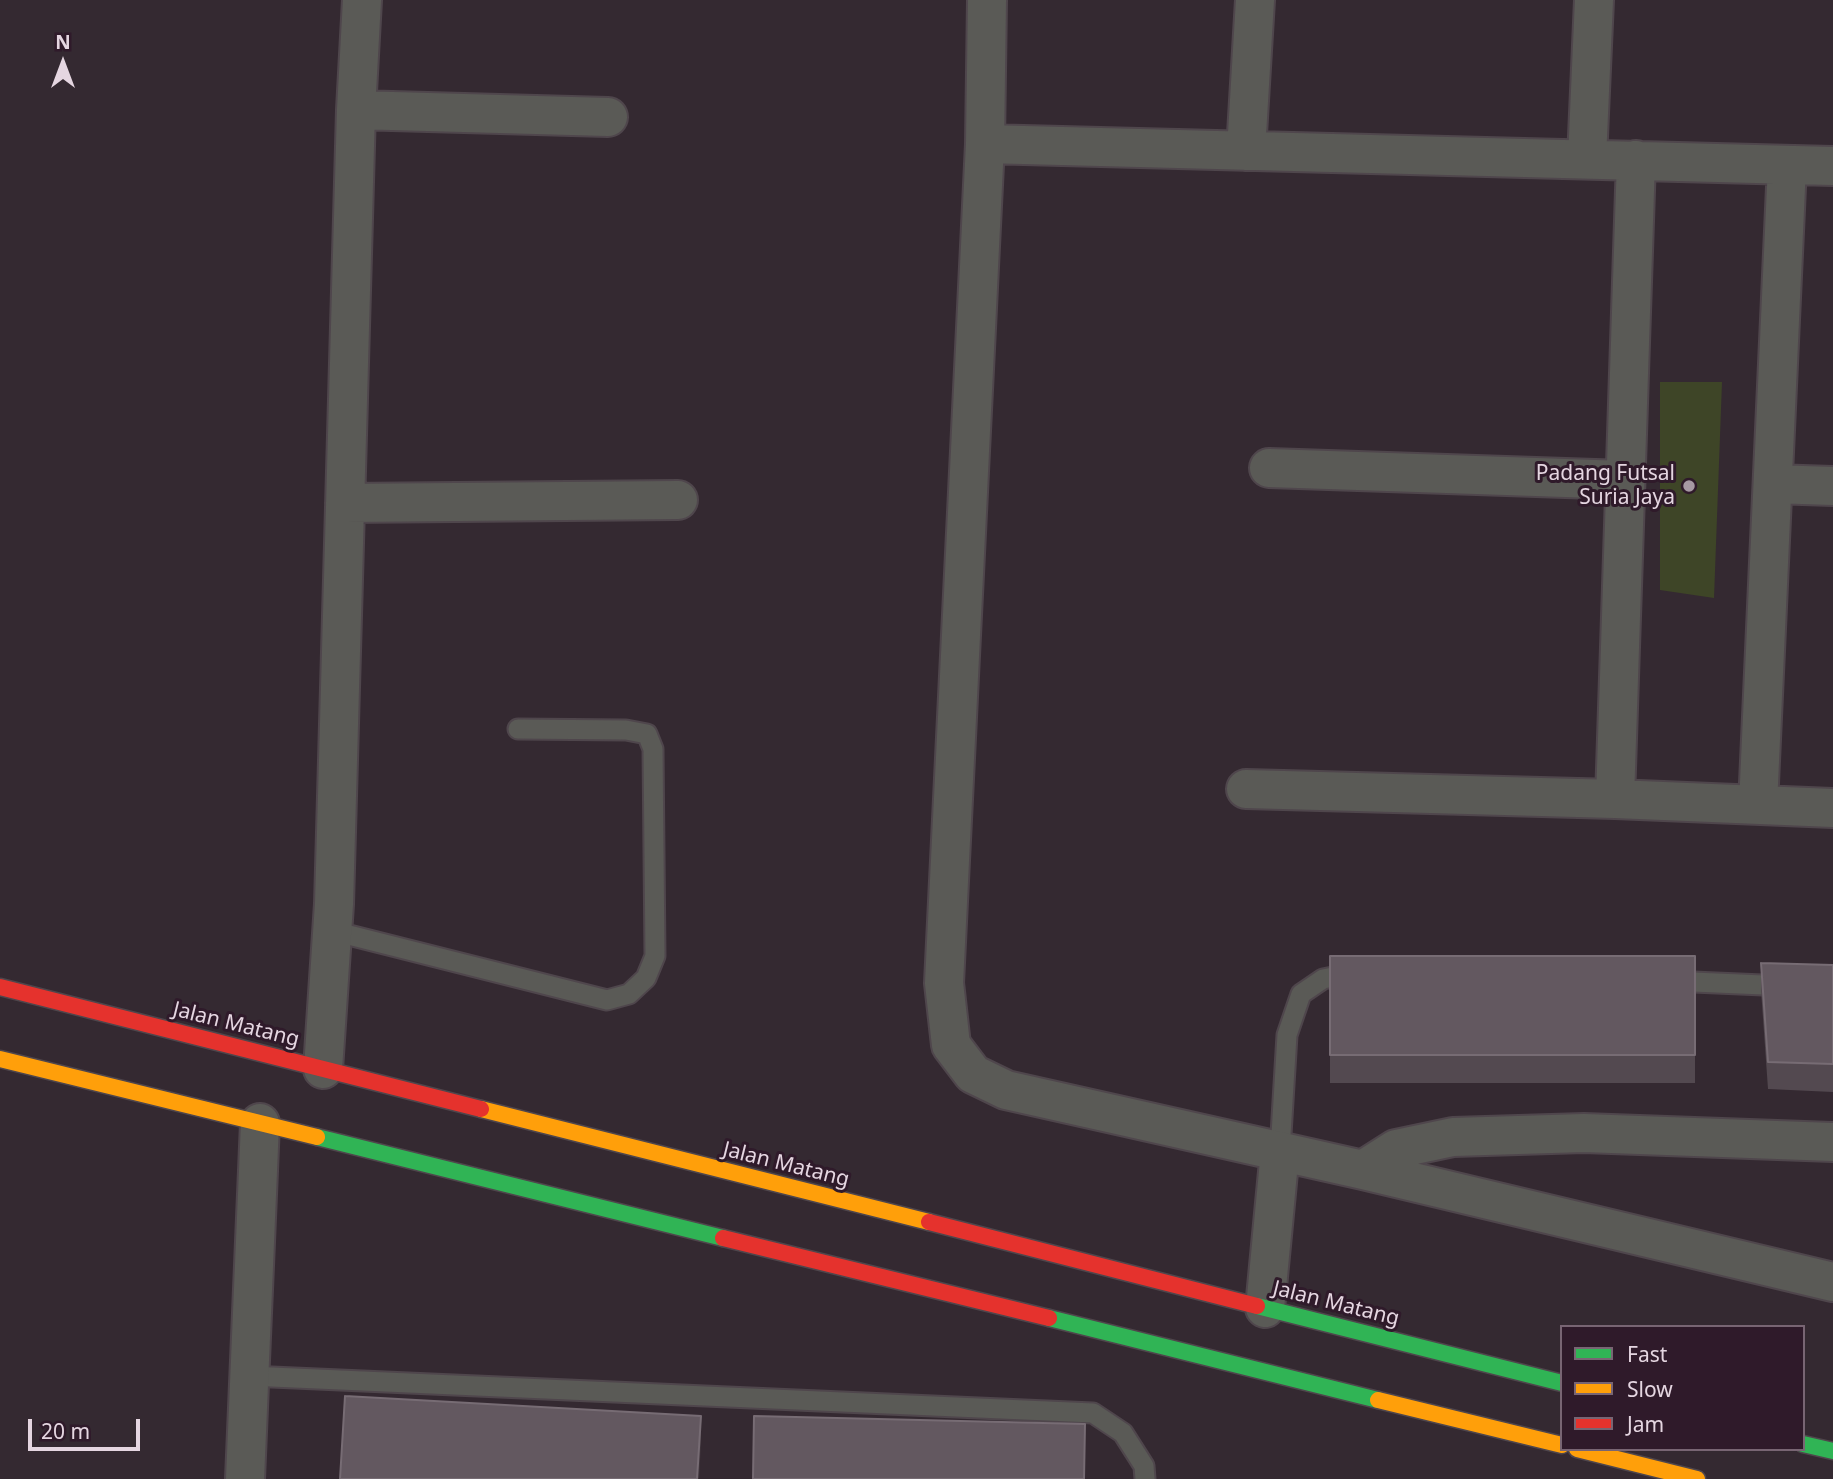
<!DOCTYPE html>
<html>
<head>
<meta charset="utf-8">
<style>
  body { margin:0 }
  #map { position:relative; width:1833px; height:1479px; overflow:hidden; background:#342931; font-family:"Noto Sans",sans-serif }
  canvas { display:block }
  .legend { position:absolute; left:1560px; top:1325px; width:245px; height:126px; box-sizing:border-box; background:#2f1a2a; border:2px solid #786573; margin:0; padding:9px 12px; list-style:none; font-size:21px; color:#e5d6e1 }
  .legend li { display:flex; align-items:center; gap:14px; height:35px }
  .legend b { width:35px; border:2px solid #786573 }
  .north { position:absolute; left:28px; top:28px; width:70px; height:70px; -webkit-text-stroke:5px #2f1a2a; paint-order:stroke; rotate:0deg; font-size:19px; font-weight:700; line-height:28px; text-align:center; color:#e5d6e1 }
  .north::after { content:''; display:block; margin:auto; width:24px; height:32px; background:#e5d6e1; clip-path:polygon(50% 0,100% 100%,50% 72%,0 100%) }
  .scale { position:absolute; left:28px; top:1419px; width:112px; height:32px; box-sizing:border-box; border:4px solid #e5d6e1; border-top:0; padding-left:9px; font-size:21px; line-height:24px; white-space:nowrap; color:#e5d6e1; -webkit-text-stroke:5px #2f1a2a; paint-order:stroke }
</style>
</head>
<body>
<div id="map">
<canvas width="1833" height="1479"></canvas>
<ul class="legend">
<li><b style="height:9px;background:#30b455"></b>Fast</li>
<li><b style="height:9px;background:#ff9f0a"></b>Slow</li>
<li><b style="height:9px;background:#e5322d"></b>Jam</li>
</ul>
<div class="north">N</div>
<div class="scale">20 m</div>
</div>
<script>
const g = document.querySelector('canvas').getContext('2d');
g.lineJoin = 'round';
function paint(path, color) {
  g.fillStyle = color;
  g.fill(path, 'evenodd');
}
function shape(rows) {
  const path = new Path2D();
  for (const r of rows) {
    path.moveTo(r[0], r[1]);
    for (let i = 2; i < r.length; i += 2) path.lineTo(r[i], r[i + 1]);
  }
  return path;
}
function stroke(path, color, width, dash) {
  g.strokeStyle = color;
  g.lineWidth = width;
  g.lineCap = dash ? 'butt' : 'round';
  g.setLineDash(dash || []);
  g.stroke(path);
}
function drawText(font, color, halo, rows, align = 'center') {
  g.font = font + ' "Noto Sans",sans-serif';
  g.lineWidth = 6;
  g.setLineDash([]);
  g.textBaseline = 'middle';
  g.strokeStyle = halo;
  g.fillStyle = color;
  for (const [text, x, y, turn = 0] of rows) {
    g.save();
    g.translate(x, y);
    g.rotate((+turn || 0) * Math.PI / 180);
    g.textAlign = isNaN(turn) ? turn : align;
    if (halo) g.strokeText(text, 0, 0);
    g.fillText(text, 0, 0);
    g.restore();
  }
}
paint(shape([
  [1660,382,1722,382,1714,598,1660,590]
]), '#3e4527');
const lane = shape([
  [333,931,607,1000,629,994,646,978,655,956,653,749,647,734,626,730,518,729],
  [1670,981,1833,988],
  [1280,1151,1287,1035,1301,994,1323,979,1353,973],
  [249,1376,1093,1413,1123,1433,1144,1466,1145,1479]
]);
const street = shape([
  [987,0,985,144,944,983,951,1045,973,1074,1006,1090,1363,1170,1833,1282],
  [356,110,608,117],
  [985,144,1833,166],
  [1246,151,1255,0],
  [1587,159,1594,0],
  [1269,468,1625,480],
  [1773,484,1833,486],
  [345,503,678,500],
  [1246,789,1615,799,1833,808],
  [1615,799,1636,160],
  [1758,805,1787,165],
  [323,1069,334,904,356,110,362,0],
  [1363,1170,1396,1149,1453,1137,1584,1133,1833,1142],
  [1265,1308,1280,1151],
  [245,1479,260,1123]
]);
const fast = shape([
  [317,1137,723,1238],
  [1257,1306,1562,1383],
  [1049,1318,1378,1400],
  [1803,1444,1833,1451]
]);
const slow = shape([
  [0,1059,317,1137],
  [481,1109,929,1222],
  [1378,1400,1562,1445],
  [1577,1449,1697,1479]
]);
const jam = shape([
  [0,987,481,1109],
  [929,1222,1257,1306],
  [723,1238,1049,1318]
]);
stroke(lane, '#4f464c', 23);
stroke(street, '#4f464c', 42);
stroke(fast, '#4f464c', 19);
stroke(slow, '#4f464c', 19);
stroke(jam, '#4f464c', 19);
stroke(lane, '#5a5a56', 19);
stroke(street, '#5a5a56', 38);
stroke(fast, '#30b455', 16);
stroke(slow, '#ff9f0a', 16);
stroke(jam, '#e5322d', 16);
paint(shape([
  [1330,956,1695,956,1695,1083,1330,1083],
  [1761,963,1833,965,1833,1092,1768,1089,1761,990]
]), '#534950');
paint(shape([
  [701,1416,701,1444,699,1479,697,1479]
]), '#40363d');
const building = shape([
  [1330,956,1695,956,1695,1055,1330,1055,1330,956],
  [1761,963,1833,965,1833,1064,1768,1062,1761,963],
  [345,1396,701,1416,697,1479,340,1479,345,1396],
  [754,1416,1085,1424,1084,1479,753,1479,754,1416]
]);
paint(building, '#635860');
stroke(building, '#776c74', 2);
for (const [x, y, r, color] of [
  [1689,486,7,"#a799a3"]
]) {
  const dot = new Path2D();
  dot.arc(x, y, r, 0, 2 * Math.PI);
  g.fillStyle = color;
  g.fill(dot);
  stroke(dot, '#2f1a2a', 2.5);
}
drawText('21px', '#e5d6e1', '#2f1a2a', [
  ["Padang Futsal",1675,474],
  ["Suria Jaya",1675,498]
], 'right');
drawText('21px', '#e5d6e1', '#2f1a2a', [
  ["Jalan Matang",236,1025,14],
  ["Jalan Matang",786,1165,14],
  ["Jalan Matang",1336,1304,14]
]);
</script>
</body>
</html>
